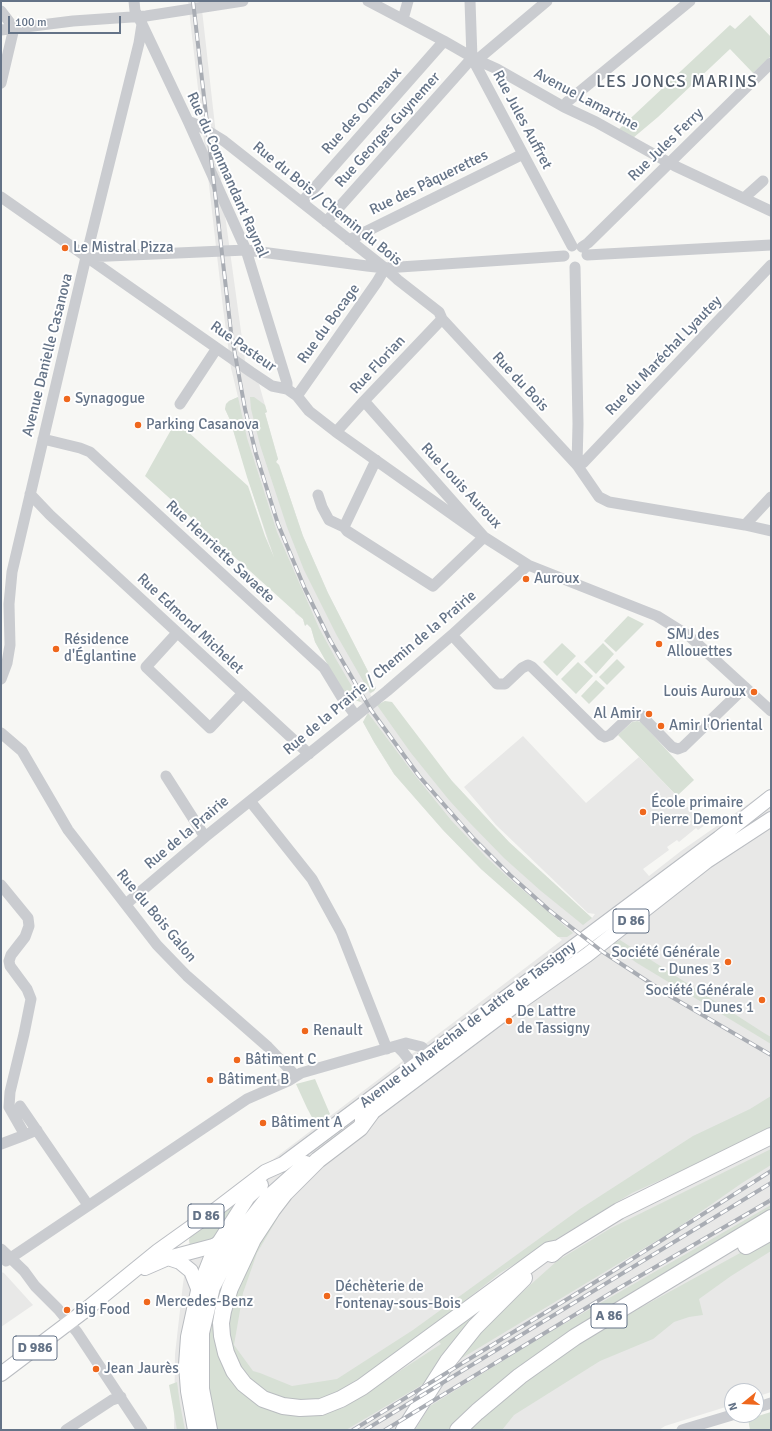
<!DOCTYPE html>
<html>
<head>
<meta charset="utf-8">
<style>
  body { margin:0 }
  #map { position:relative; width:772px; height:1431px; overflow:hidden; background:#f7f7f4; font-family:Signika,sans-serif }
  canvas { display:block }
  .frame { position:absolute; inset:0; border:2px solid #647387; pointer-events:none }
  .north { position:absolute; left:724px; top:1383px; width:40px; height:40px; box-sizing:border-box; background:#fff; border:1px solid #c1c7cf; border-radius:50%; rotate:252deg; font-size:11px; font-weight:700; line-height:16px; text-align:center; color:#647387 }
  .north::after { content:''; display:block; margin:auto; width:14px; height:18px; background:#ef671c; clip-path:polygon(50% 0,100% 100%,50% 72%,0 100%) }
  .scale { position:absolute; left:8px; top:16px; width:113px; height:18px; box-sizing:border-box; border:2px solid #647387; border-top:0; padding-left:5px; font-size:12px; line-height:14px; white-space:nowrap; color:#647387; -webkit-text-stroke:3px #fff; paint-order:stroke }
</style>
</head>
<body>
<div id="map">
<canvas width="772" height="1431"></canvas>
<div class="frame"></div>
<div class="north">N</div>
<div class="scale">100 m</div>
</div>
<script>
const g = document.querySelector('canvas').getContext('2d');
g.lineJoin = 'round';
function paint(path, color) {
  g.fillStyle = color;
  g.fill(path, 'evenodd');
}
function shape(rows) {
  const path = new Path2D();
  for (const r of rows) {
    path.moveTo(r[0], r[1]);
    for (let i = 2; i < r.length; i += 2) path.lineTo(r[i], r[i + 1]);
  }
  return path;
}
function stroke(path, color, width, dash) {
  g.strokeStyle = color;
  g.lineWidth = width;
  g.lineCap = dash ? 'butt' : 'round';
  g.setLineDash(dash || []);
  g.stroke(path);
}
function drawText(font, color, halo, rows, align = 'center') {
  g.font = font + ' Signika,sans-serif';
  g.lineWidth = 4;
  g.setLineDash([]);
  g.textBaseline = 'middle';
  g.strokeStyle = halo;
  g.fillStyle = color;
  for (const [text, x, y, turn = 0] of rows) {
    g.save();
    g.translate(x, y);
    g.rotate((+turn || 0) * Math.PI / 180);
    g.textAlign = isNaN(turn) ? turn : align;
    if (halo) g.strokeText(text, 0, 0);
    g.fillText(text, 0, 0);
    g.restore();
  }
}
paint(shape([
  [188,1,201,1,225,215,247,375,259,384,267,412,265,413,278,459,276,462,279,465,303,536,328,593,373,681,376,688,374,691,370,694,377,705,385,701,452,781,509,842,592,918,595,914,588,913,496,825,464,787,523,736,587,804,586,803,639,757,705,825,698,830,696,828,679,842,677,840,667,847,669,850,643,869,649,876,681,851,771,788,771,1392,756,1397,756,1391,732,1391,732,1405,665,1426,659,1430,174,1430,175,1354,183,1284,192,1221,562,940,481,869,443,830,394,774,374,742,363,722,368,713,361,702,351,699,326,661,315,642,311,628,307,624,305,626,303,619,295,613,296,610,268,542,230,420,225,409,226,404,229,401,238,397,231,368,223,308],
  [1,1272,4,1273,33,1305,1,1327]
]), '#e8e8e7');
paint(shape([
  [750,15,771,37,771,56,753,73,730,49,658,117,633,138,618,130,730,25,735,29],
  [238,397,247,438,277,532,319,628,337,661,361,702,351,699,341,688,315,642,311,628,307,624,305,626,303,619,145,476,176,421,248,486,265,536,274,557,247,477,230,420,225,409,226,404,229,401],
  [250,397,254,397,265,405,267,412,265,413,278,459,276,462,279,465,303,536,328,593,373,681,376,688,374,691,370,693,336,634,304,570,287,527,260,445,251,409],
  [628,616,644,624,616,652,604,641],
  [562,643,576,656,557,676,543,662],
  [603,643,614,654,596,674,584,662],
  [617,659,625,667,607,685,599,677],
  [578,662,593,676,576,694,561,679],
  [596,680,605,688,589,704,581,696],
  [385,701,392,702,452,781,509,842,592,918,583,925,541,891,504,858,469,822,449,800,411,753,377,705],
  [368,713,413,773,451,820,486,857,511,880,573,933,567,937,558,937,481,869,443,830,394,774,374,742,363,722],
  [637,721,641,722,694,780,677,796,618,735,632,722],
  [620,940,764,1033,771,1037,771,1044,637,963,611,945],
  [315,1079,330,1114,316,1125,307,1108,296,1084],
  [771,1096,771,1127,694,1165,632,1193,500,1273,408,1346,344,1391,326,1398,298,1401,278,1399,264,1392,244,1374,229,1340,230,1312,249,1260,287,1202,257,1253,243,1293,234,1345,253,1371,260,1373,292,1386,337,1379,413,1330,580,1209,693,1136,750,1109],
  [771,1149,771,1165,742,1183,676,1229,457,1361,484,1328,528,1287,557,1261,611,1228],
  [245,1193,231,1210,214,1241,192,1246,190,1244,189,1240,191,1235],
  [771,1205,771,1210,635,1291,580,1326,451,1430,415,1430,430,1406,543,1336],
  [771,1236,771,1251,731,1276,699,1299,703,1315,689,1317,674,1322,653,1339,600,1361,514,1415,502,1430,470,1430,517,1387,575,1346,640,1308],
  [231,1262,217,1347,230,1379,243,1392,267,1407,287,1415,303,1415,343,1408,441,1344,437,1340,486,1305,425,1383,346,1430,217,1430,210,1398,207,1339,219,1294,219,1289],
  [177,1382,180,1404,185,1430,177,1430,169,1385],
  [771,1412,771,1430,750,1430,748,1419]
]), '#d7e0d5');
const major = shape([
  [362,1120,513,1007,587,955,707,861,771,819],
  [218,1244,248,1197,261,1185],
  [168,1258,180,1262,191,1271,199,1291],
  [145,1268,168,1258,217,1245,241,1231,267,1198,306,1163],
  [1,1374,83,1312,158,1251,214,1211,265,1172,283,1164,719,838,771,797]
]);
const highway = shape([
  [371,1113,360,1128,318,1160,285,1193,272,1210,253,1239,230,1288,223,1311,221,1323,222,1336,226,1353,234,1371,244,1384,263,1399,283,1406,300,1408,321,1407,341,1399,362,1387,549,1250,559,1248],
  [746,1246,771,1232],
  [552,1254,559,1248,619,1211,771,1136],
  [196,1430,189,1391,187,1365,189,1337,199,1291,217,1245],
  [209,1430,201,1389,201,1333,212,1287,241,1231],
  [404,1430,448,1361,475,1327,524,1278],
  [458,1430,477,1412,520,1376,575,1337,771,1218]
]);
stroke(major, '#babdc2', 16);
stroke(highway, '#b9bcc0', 18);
stroke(shape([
  [368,1,444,41,477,60,497,69,564,107,596,122,675,166,771,211],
  [470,1,472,58,572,246],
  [1,11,14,28],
  [403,19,408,1],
  [142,24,188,121,246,250,287,383,287,389],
  [1,30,73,21,146,16,243,1],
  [477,60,547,1],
  [1,83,14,28],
  [564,107,567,102,690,1],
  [188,121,198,125,224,141,385,268,398,280,439,312,442,319,577,465,599,497,609,502,745,525,771,531],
  [1,197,251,372,272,386,287,389,297,396,309,411,336,432,484,537],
  [744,198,763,181],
  [302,202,444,41],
  [326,222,472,58],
  [349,240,523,154],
  [582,247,588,243,771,63],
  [587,255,771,245],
  [86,257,246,250,367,266,385,268,564,256],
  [575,267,578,424,577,465],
  [297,396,377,282,385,268],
  [364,401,484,537,528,565,657,616,689,636,771,711],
  [180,404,217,348],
  [336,432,364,401,442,319],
  [43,439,80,448,90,452,324,668,341,696,356,716],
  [376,460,344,527,347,531,433,586,484,537],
  [577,465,583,463,771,265],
  [30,494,50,515,309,754],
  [318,495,322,507,329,520,344,527],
  [745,525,771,497],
  [177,633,146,667,210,728,243,693],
  [452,635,497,684,505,684,522,668,528,665,532,667,601,735,605,737,610,735,629,717,636,715,642,716,672,747,678,749,683,747,745,687],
  [1,679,7,663,10,645,9,604,12,572,86,257,139,43,142,24,135,11,134,1],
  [1,733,22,751,68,830,157,945,187,976,268,1047,296,1076],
  [166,776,205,837],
  [250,801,312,879,341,932,387,1049],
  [1,885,28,918,29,926,25,937,11,955,9,961,10,966,27,989,31,999,24,1034,10,1092,9,1107,25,1135,37,1130],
  [126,904,205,837,387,691,452,635,528,565],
  [397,1046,403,1052,414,1066],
  [20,1106,88,1205],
  [1,1144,25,1135],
  [1,1249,24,1271,35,1286,58,1309,77,1332,142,1430],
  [6,1261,247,1099,288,1081,301,1073,406,1043,422,1047,429,1055,430,1059,429,1061],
  [756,1408,771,1403],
  [66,1430,112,1400,121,1397],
  [682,1430,732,1415]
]), '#caccd0', 11);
stroke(major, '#fff', 14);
stroke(highway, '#fff', 16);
const rail = shape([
  [193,1,231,332,245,409,256,454,278,524,305,589,330,640,371,710,419,776,474,839,510,875,549,910,603,952,670,996,771,1055],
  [353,1430,610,1273,771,1171],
  [365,1430,771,1183],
  [385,1430,614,1291,771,1200]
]);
stroke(rail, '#a9adb4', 4);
stroke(rail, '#fff', 2.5, [8]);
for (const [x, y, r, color] of [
  [65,248,4,"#ef671c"],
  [67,399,4,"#ef671c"],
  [138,425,4,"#ef671c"],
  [526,579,4,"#ef671c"],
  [659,644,4,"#ef671c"],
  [56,649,4,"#ef671c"],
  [754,692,4,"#ef671c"],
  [649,714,4,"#ef671c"],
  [661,726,4,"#ef671c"],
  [643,812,4,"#ef671c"],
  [728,962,4,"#ef671c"],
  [762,1000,4,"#ef671c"],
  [509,1021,4,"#ef671c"],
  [305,1031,4,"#ef671c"],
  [237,1060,4,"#ef671c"],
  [210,1080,4,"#ef671c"],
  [263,1123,4,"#ef671c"],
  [327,1296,4,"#ef671c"],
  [147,1302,4,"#ef671c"],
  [67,1310,4,"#ef671c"],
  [96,1369,4,"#ef671c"]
]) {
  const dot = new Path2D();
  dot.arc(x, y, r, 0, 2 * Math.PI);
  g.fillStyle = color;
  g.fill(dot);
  stroke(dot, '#fff', 1.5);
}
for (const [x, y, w] of [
  [631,921,36],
  [206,1216,36],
  [609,1316,36],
  [35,1348,44]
]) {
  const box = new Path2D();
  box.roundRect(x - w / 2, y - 12, w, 24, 3);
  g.fillStyle = '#fff';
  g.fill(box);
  stroke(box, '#647387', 1);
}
drawText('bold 14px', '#647387', null, [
  ["D 86",631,921],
  ["D 86",206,1216],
  ["A 86",609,1316],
  ["D 986",35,1348]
]);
drawText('15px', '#647387', '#fff', [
  ["Avenue Lamartine",586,100,28],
  ["Rue des Ormeaux",362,111,-48],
  ["Rue Jules Auffret",522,120,62],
  ["Rue Georges Guynemer",388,130,-48],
  ["Rue Jules Ferry",666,145,-44],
  ["Rue du Commandant Raynal",227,175,66],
  ["Rue des Pâquerettes",429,183,-26],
  ["Rue du Bois / Chemin du Bois",327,204,39],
  ["Rue du Bocage",329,324,-54],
  ["Rue Pasteur",243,347,35],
  ["Avenue Danielle Casanova",48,355,-76],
  ["Rue du Maréchal Lyautey",664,356,-46],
  ["Rue Florian",378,365,-47],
  ["Rue du Bois",520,382,47],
  ["Rue Louis Auroux",461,486,47],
  ["Rue Henriette Savaete",220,552,43],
  ["Rue Edmond Michelet",190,624,43],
  ["Rue de la Prairie / Chemin de la Prairie",380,673,-40],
  ["Rue de la Prairie",187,833,-40],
  ["Rue du Bois Galon",156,916,50],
  ["Avenue du Maréchal de Lattre de Tassigny",468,1025,-37]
]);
drawText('15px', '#647387', '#fff', [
  ["Le Mistral Pizza",73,248],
  ["Synagogue",75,399],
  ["Parking Casanova",146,425],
  ["Auroux",534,579],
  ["SMJ des",667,635],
  ["Allouettes",667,652],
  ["Résidence",64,640],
  ["d'Églantine",64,657],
  ["Louis Auroux",746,692,"right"],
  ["Al Amir",641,714,"right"],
  ["Amir l'Oriental",669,726],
  ["École primaire",651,803],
  ["Pierre Demont",651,820],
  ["Société Générale",720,953,"right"],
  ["- Dunes 3",720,970,"right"],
  ["Société Générale",754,991,"right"],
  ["- Dunes 1",754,1008,"right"],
  ["De Lattre",517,1012],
  ["de Tassigny",517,1029],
  ["Renault",313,1031],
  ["Bâtiment C",245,1060],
  ["Bâtiment B",218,1080],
  ["Bâtiment A",271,1123],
  ["Déchèterie de",335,1287],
  ["Fontenay-sous-Bois",335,1304],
  ["Mercedes-Benz",155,1302],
  ["Big Food",75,1310],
  ["Jean Jaurès",104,1369]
], 'left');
g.letterSpacing = '1px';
drawText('17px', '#535e6c', '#fff', [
  ["LES JONCS MARINS",677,83]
]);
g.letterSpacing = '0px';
</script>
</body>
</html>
